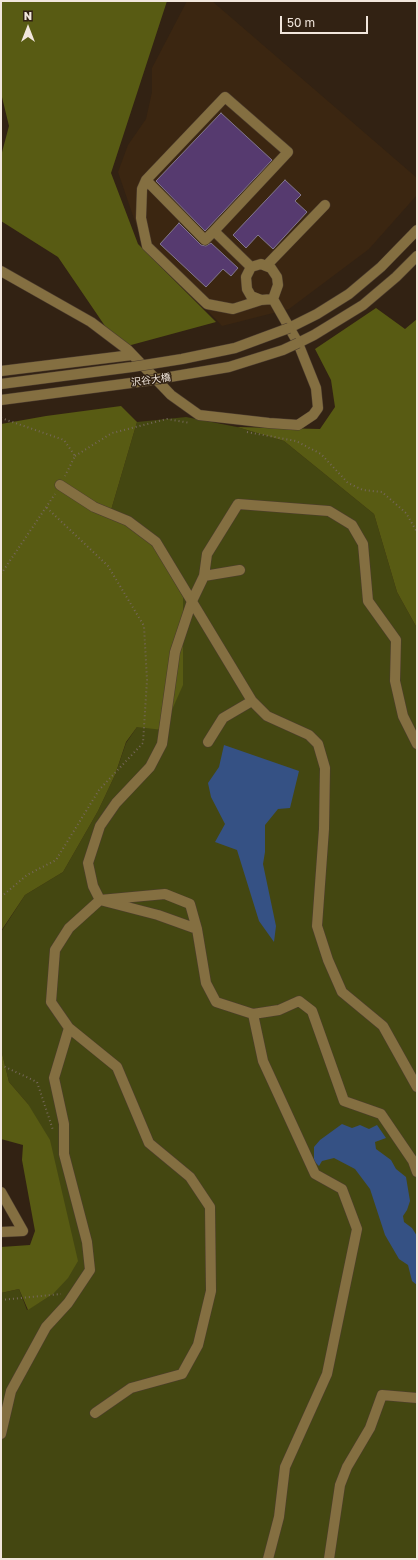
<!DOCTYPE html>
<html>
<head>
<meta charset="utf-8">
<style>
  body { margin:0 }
  #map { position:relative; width:418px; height:1560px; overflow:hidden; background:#322213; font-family:"Golos Text",sans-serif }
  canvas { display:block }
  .frame { position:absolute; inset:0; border:2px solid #f1e6dc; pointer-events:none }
  .north { position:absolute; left:8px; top:8px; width:40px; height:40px; -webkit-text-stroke:3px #322213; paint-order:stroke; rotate:0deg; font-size:11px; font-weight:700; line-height:16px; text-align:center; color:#f1e6dc }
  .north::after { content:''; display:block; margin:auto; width:14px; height:18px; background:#f1e6dc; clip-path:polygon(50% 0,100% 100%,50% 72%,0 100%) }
  .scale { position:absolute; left:280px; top:16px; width:88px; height:18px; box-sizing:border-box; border:2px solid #f1e6dc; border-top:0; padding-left:5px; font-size:12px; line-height:14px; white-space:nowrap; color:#f1e6dc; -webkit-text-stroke:3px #322213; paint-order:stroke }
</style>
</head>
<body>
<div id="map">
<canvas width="418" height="1560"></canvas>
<div class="frame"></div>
<div class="north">N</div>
<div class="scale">50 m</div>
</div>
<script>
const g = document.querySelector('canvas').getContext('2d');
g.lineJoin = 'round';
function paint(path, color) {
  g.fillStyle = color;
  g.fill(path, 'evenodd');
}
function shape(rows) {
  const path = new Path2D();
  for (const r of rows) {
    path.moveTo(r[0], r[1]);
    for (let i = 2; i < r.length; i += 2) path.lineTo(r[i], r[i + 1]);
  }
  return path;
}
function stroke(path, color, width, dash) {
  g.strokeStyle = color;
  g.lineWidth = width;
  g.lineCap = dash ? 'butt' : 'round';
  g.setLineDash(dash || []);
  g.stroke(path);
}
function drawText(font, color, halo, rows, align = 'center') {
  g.font = font + ' "Golos Text","Noto Sans JP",sans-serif';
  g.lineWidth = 3;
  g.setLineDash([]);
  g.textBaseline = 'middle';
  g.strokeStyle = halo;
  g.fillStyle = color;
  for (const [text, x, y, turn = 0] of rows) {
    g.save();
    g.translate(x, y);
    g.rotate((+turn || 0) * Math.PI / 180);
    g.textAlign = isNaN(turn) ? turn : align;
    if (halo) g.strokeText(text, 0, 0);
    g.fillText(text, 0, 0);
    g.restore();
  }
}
paint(shape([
  [187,1,212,1,417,178,417,195,369,249,289,309,222,326,141,239,118,172,128,145,146,119,152,92,152,68]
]), '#3b2611');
paint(shape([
  [186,417,237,427,284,441,374,514,397,592,417,628,417,1559,1,1559,1,1293,19,1289,27,1310,53,1294,28,1104,9,1082,1,1049,1,932,25,895,63,872,98,811,115,775,126,743,137,727,109,517,137,422]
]), '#444711');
paint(shape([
  [1,1,167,1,111,173,138,244,216,322,120,348,58,257,1,221,1,156,9,126,1,93],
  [376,308,405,329,417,319,417,628,397,592,374,514,284,441,237,427,320,429,335,407,331,380,315,349],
  [121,406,137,422,109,517,146,533,183,597,183,685,163,730,137,727,126,742,115,775,98,811,63,872,25,895,1,931,1,424,46,416],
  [1,1049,9,1082,28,1104,50,1140,78,1261,68,1278,53,1294,28,1310,19,1289,1,1293,1,1247,30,1245,35,1231,22,1160,23,1145,1,1139]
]), '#585b13');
paint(shape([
  [224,745,299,771,290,808,278,809,265,825,265,852,263,864,276,926,274,942,259,921,237,850,215,842,225,824,211,797,208,783,219,767],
  [342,1124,352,1128,360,1125,369,1129,377,1125,386,1138,375,1142,376,1149,391,1160,396,1169,406,1177,410,1201,407,1210,403,1216,404,1222,412,1228,417,1236,417,1285,412,1281,408,1265,399,1259,385,1235,370,1189,355,1169,334,1158,322,1161,319,1166,314,1161,314,1147,320,1140]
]), '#355184');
const building = shape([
  [221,113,272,160,205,231,156,181,221,113],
  [285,180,301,195,295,201,307,212,273,249,258,235,246,248,233,235,285,180],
  [179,223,201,245,206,246,211,243,238,268,231,276,223,269,206,287,160,244,179,223]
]);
paint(building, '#563a6f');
stroke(building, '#82778d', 1);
const minor = shape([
  [146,180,205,240,214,231],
  [266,266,325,205],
  [251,267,214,231,288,152,225,97,146,180,142,189,141,218,147,246,207,304,233,309,261,300],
  [1,271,91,322,128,350,171,395,199,415,269,423,298,425,313,415,318,408,316,388,298,343,273,299,278,285,277,277,271,268,261,264,251,267,246,277,247,289,251,296,261,300,273,299],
  [289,328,317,314,349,294,381,267,417,230],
  [298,343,314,335,363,305,396,277,417,256],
  [1,371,132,355],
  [60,485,94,507,128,521,156,542,252,701,267,716,309,735,318,744,325,768,324,829,317,926,328,960,342,992,383,1026,417,1087],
  [204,576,240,570],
  [208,742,223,718,252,701],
  [417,744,403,716,395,681,396,640,368,601,363,544,352,525,329,511,238,504,207,554,204,576,192,601,175,652,162,744,150,767,116,803,100,826,88,863,93,886,100,900,165,894,190,904,197,929,206,983,216,1002,253,1014,279,1010,299,1001,312,1011,344,1101,381,1114,413,1161,417,1172],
  [253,1014,263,1061,315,1174,342,1189,357,1229,327,1374,285,1467,279,1517,268,1559],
  [1,1192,23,1231,1,1232],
  [95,1413,131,1388,182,1374,198,1345,211,1291,210,1207,190,1177,149,1143,117,1067,69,1028,51,1002,55,950,69,928,100,900,158,915,197,929],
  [1,1434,11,1391,46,1327,68,1303,90,1270,87,1242,64,1154,64,1124,54,1078,69,1028],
  [329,1559,340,1485,347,1467,370,1428,382,1395,417,1398]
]);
stroke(minor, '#4d3d2f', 11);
stroke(shape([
  [1,418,64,440,75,456,65,476],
  [247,432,296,441,321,454,348,483,363,490,382,492,406,513,417,532],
  [75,456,112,433,167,419,190,423],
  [1,574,55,494],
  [1,897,27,875,56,860,99,790,143,743,147,680,144,626,108,566,46,507],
  [1,1065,37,1082,53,1130],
  [1,1300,61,1294]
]), '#756759', 2, [1, 3]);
stroke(minor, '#846f41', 10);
const minorBridge = shape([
  [1,384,132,367,182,359,235,348,289,328],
  [1,400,146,381,229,367,283,350,298,343]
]);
stroke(minorBridge, '#4d3d2f', 11, []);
stroke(minorBridge, '#846f41', 10);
drawText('10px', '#f1e6dc', '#322213', [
  ["沢谷大橋",151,380,-8]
]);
</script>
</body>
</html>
